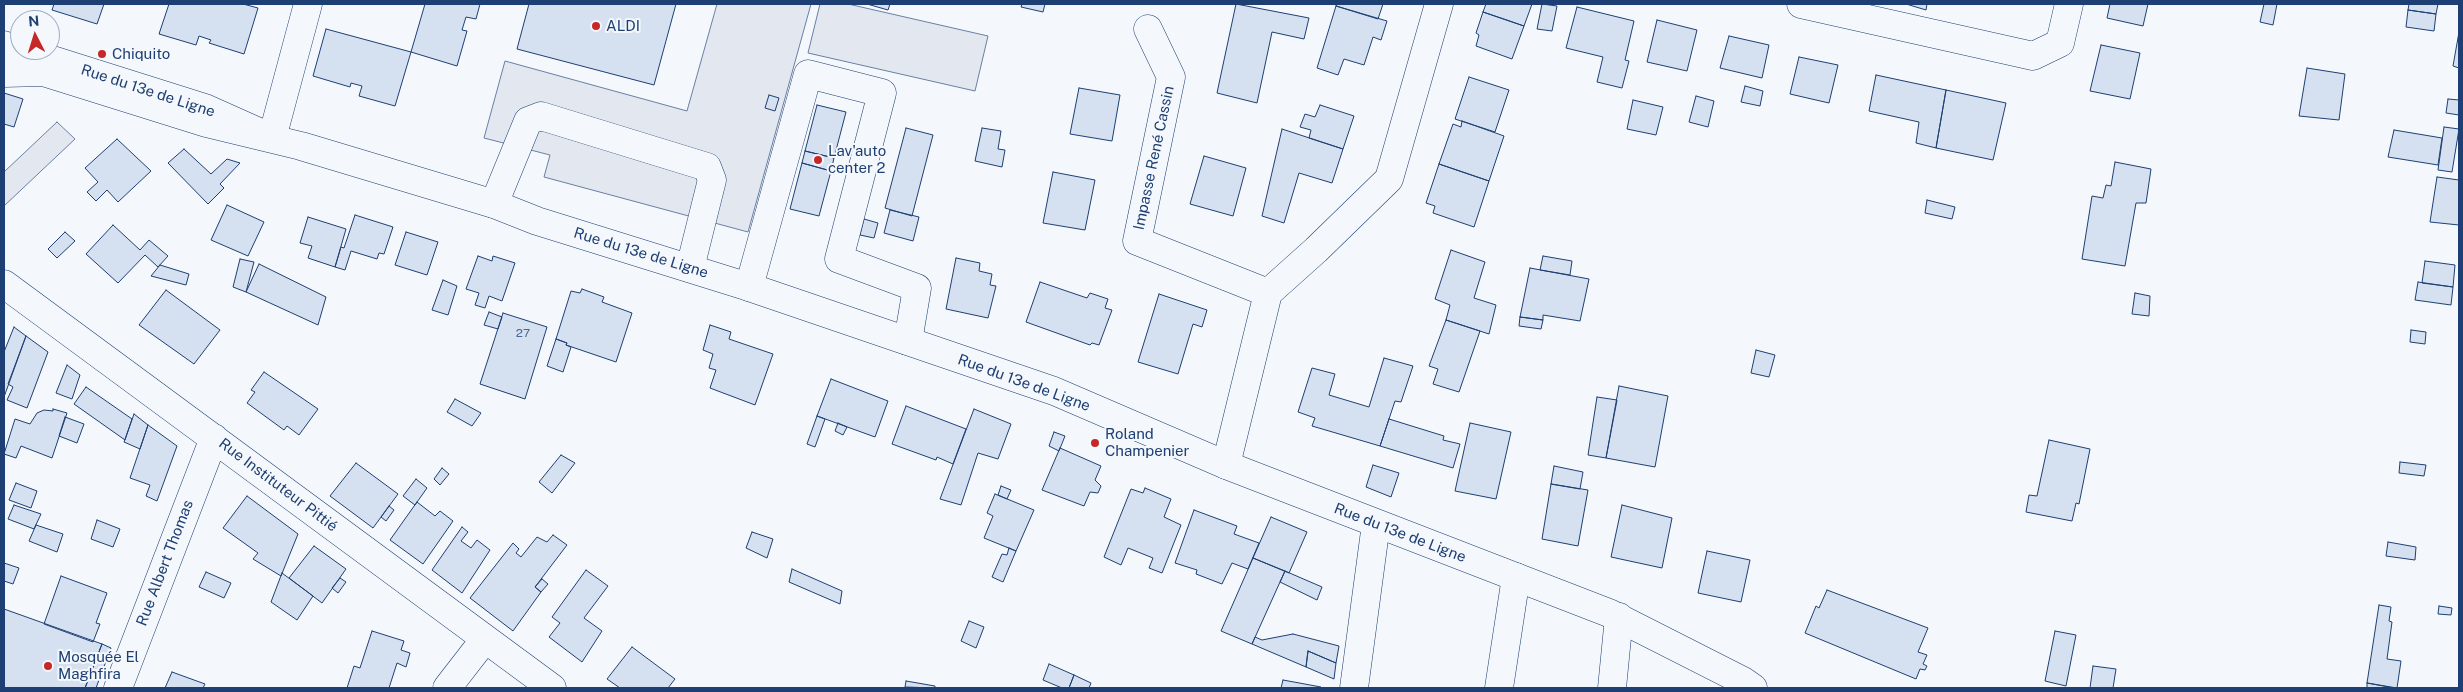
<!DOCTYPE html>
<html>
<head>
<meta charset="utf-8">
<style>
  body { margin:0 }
  #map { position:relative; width:2463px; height:692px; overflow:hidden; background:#f4f7fb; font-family:"Public Sans",sans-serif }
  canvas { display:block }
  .frame { position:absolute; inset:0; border:5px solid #1d3f73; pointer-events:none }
  .north { position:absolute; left:10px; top:10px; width:50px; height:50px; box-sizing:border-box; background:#f4f7fb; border:1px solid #9eadc5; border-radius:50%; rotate:355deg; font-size:14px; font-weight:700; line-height:20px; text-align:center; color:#1d3f73 }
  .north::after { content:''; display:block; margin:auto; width:18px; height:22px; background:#c62828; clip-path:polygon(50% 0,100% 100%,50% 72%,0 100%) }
</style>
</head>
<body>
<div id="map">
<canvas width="2463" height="692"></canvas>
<div class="frame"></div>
<div class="north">N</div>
</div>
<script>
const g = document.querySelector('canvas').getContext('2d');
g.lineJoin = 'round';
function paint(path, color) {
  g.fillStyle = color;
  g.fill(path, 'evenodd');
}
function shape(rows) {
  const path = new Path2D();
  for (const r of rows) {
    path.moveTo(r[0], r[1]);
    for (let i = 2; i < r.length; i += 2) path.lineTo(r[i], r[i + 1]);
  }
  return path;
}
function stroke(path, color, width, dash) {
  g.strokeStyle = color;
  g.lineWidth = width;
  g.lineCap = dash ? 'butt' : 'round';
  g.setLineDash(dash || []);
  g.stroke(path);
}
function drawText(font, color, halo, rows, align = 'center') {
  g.font = font + ' "Public Sans",sans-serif';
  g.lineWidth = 4;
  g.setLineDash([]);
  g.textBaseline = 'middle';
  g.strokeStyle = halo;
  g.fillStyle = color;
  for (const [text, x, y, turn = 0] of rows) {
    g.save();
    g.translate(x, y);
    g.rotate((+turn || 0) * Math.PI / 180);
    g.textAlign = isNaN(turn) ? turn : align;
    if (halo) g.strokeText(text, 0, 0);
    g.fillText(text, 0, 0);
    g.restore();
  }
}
const parking = shape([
  [717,4,811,4,748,232,544,177,550,155,484,138,505,61,687,111,717,4],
  [820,4,848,4,988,36,975,91,808,53,820,4],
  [57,122,75,139,4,206,4,172,57,122]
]);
paint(parking, '#e3e8f0');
stroke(parking, '#687fa3', 1);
const building = shape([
  [54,4,104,4,97,24,52,10,54,4],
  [169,4,243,4,258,8,244,54,209,43,211,40,199,36,196,45,159,34,169,4],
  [425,4,480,4,476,19,466,17,462,30,467,31,457,66,411,52,425,4],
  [529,4,676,4,654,85,517,49,529,4],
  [867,4,890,4,888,10,867,4],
  [1022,4,1045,4,1043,12,1021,7,1022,4],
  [1236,4,1309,18,1304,39,1272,32,1257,103,1217,93,1236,4],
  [1337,4,1383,4,1378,19,1336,6,1337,4],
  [1486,4,1532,4,1524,26,1483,12,1486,4],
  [1542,4,1557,6,1552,31,1537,29,1542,4],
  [1906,4,1927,4,1926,10,1906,4],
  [2110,4,2148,4,2143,26,2107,18,2110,4],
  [2264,4,2277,4,2273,25,2260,22,2264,4],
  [2409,4,2438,4,2436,14,2408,10,2409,4],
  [1336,6,1387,21,1381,40,1373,37,1364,65,1344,59,1338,75,1317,68,1336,6],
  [1577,7,1634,21,1625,60,1629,61,1622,88,1597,82,1603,57,1566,48,1577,7],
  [2408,10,2436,14,2434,31,2406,27,2408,10],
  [1483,12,1524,26,1512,59,1476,46,1479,35,1476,33,1483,12],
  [1657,20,1697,30,1687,71,1647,62,1657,20],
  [326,29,411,52,395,106,359,96,362,86,351,83,350,87,313,76,326,29],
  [2459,32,2459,68,2453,66,2459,32],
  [1729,36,1769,45,1762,78,1720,68,1729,36],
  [2101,45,2140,53,2130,99,2090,91,2101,45],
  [1799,57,1838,65,1829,103,1790,94,1799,57],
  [2307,68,2345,74,2339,120,2299,116,2307,68],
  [1876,75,1946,90,1936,148,1916,143,1919,122,1869,111,1876,75],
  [1469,77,1509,90,1495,132,1455,119,1469,77],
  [1745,86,1763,91,1760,106,1741,102,1745,86],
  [1079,88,1120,95,1112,141,1070,134,1079,88],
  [1946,90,2006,103,1993,160,1936,148,1946,90],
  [4,93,23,99,14,127,4,124,4,93],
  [769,95,779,98,775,111,765,108,769,95],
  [1696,96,1714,101,1708,127,1689,122,1696,96],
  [2448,99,2459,100,2459,115,2446,113,2448,99],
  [1633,100,1663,107,1656,135,1627,129,1633,100],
  [817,105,846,112,834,158,805,151,817,105],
  [1320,105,1354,116,1343,149,1309,138,1311,130,1300,127,1305,114,1315,117,1320,105],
  [1462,121,1504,136,1489,181,1439,164,1453,124,1461,127,1462,121],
  [2444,127,2459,129,2452,172,2438,170,2444,127],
  [906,128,933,135,912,216,885,208,906,128],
  [982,128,1001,131,998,149,1005,150,1002,167,975,161,982,128],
  [1282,129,1343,149,1332,183,1299,173,1284,223,1262,216,1282,129],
  [2394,130,2442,138,2438,165,2388,157,2394,130],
  [117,139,151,171,118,202,107,190,96,201,87,192,98,182,85,168,117,139],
  [184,149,211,174,227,159,240,163,220,184,224,188,208,204,168,163,184,149],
  [805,151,834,158,831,171,802,163,805,151],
  [1204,156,1246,168,1233,216,1190,204,1204,156],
  [2115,162,2151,169,2146,203,2136,203,2125,266,2082,259,2092,196,2103,198,2106,185,2111,186,2115,162],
  [802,163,831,171,819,216,790,209,802,163],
  [1439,164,1489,181,1474,227,1433,213,1435,206,1426,203,1439,164],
  [1053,172,1095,180,1085,230,1043,223,1053,172],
  [2437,177,2459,180,2459,225,2430,222,2437,177],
  [1927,200,1955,207,1952,219,1925,213,1927,200],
  [227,205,264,222,248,256,211,240,227,205],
  [890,210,919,217,913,241,884,233,890,210],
  [355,215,393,227,384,254,379,253,377,259,351,251,345,270,335,267,341,247,344,248,355,215],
  [308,217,346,229,335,267,308,258,312,246,300,243,308,217],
  [864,219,878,223,874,238,860,235,864,219],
  [113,225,140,250,149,240,168,256,158,267,145,255,118,283,86,254,113,225],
  [65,232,75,241,57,258,48,249,65,232],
  [406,232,438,242,427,275,395,265,406,232],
  [1451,250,1485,262,1474,298,1496,305,1489,334,1446,320,1450,305,1435,299,1451,250],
  [478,256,492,261,493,256,515,263,502,301,489,296,485,308,475,305,479,293,466,289,478,256],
  [1543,256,1572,261,1570,275,1540,270,1543,256],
  [956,258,980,263,979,271,992,274,990,285,996,286,988,318,946,309,956,258],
  [240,259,254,262,246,292,233,287,240,259],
  [2425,261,2455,265,2453,287,2422,283,2425,261],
  [259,264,326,297,318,325,246,292,259,264],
  [160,265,189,274,186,285,151,276,160,265],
  [1530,268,1589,279,1580,321,1543,315,1543,320,1520,317,1530,268],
  [443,280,457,286,448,315,432,310,443,280],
  [1040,282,1087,298,1090,293,1108,299,1105,308,1112,310,1099,345,1092,343,1090,345,1026,322,1040,282],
  [2418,282,2453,287,2451,305,2415,300,2418,282],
  [582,289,604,297,602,302,632,313,616,362,566,345,567,343,556,339,571,291,580,293,582,289],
  [166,290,220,330,194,364,139,325,166,290],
  [2135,293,2150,296,2149,316,2132,314,2135,293],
  [1159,294,1207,310,1202,327,1193,324,1178,374,1138,362,1159,294],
  [489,312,502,317,498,329,484,325,489,312],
  [503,313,547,327,525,399,480,384,503,313],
  [1520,317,1543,320,1541,329,1519,326,1520,317],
  [1446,320,1480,331,1459,392,1433,384,1438,369,1429,366,1446,320],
  [710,325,731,332,729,339,773,354,755,405,710,388,716,370,709,368,713,354,703,350,710,325],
  [14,327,26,336,4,397,4,352,14,327],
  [2411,330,2426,332,2425,344,2410,342,2411,330],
  [26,336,48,352,27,408,7,400,13,387,8,384,26,336],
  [556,339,567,343,566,345,571,347,563,372,547,366,556,339],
  [1756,350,1775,355,1769,377,1751,373,1756,350],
  [1384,358,1413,366,1401,402,1395,401,1380,446,1312,426,1315,418,1298,412,1312,368,1335,374,1329,395,1369,407,1384,358],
  [67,365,80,375,72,399,56,393,67,365],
  [264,372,318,409,299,435,287,426,284,430,247,403,255,392,251,390,264,372],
  [831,379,888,401,875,437,817,416,831,379],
  [1619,386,1668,396,1655,467,1606,458,1619,386],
  [86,387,132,419,125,440,74,404,86,387],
  [1597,397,1617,400,1606,458,1588,455,1597,397],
  [455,399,481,413,472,426,447,412,455,399],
  [906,406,966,429,953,464,937,457,936,460,892,444,906,406],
  [53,409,67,413,52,458,21,446,16,458,4,454,15,419,30,424,37,413,44,410,53,411,53,409],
  [974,409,1011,424,998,459,978,453,961,505,940,499,974,409],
  [134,414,148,425,140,449,124,442,134,414],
  [817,416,825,419,815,447,807,444,817,416],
  [65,417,84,424,77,443,59,436,65,417],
  [1389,419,1444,436,1443,440,1460,444,1453,468,1380,446,1389,419],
  [838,423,847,427,843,435,835,431,838,423],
  [1470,423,1511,432,1496,499,1455,491,1470,423],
  [148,425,177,446,157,501,146,496,150,485,130,478,148,425],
  [1054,432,1065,436,1059,451,1049,446,1054,432],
  [2049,440,2090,449,2079,504,2076,503,2072,521,2026,512,2029,495,2037,496,2049,440],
  [1060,448,1101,466,1095,480,1101,486,1098,493,1090,492,1084,506,1042,490,1060,448],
  [561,455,575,463,552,493,539,482,561,455],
  [2400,462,2426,465,2424,476,2399,473,2400,462],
  [356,463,398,494,373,528,330,496,356,463],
  [1373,465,1399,473,1391,497,1366,487,1373,465],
  [1554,466,1583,472,1580,489,1551,484,1554,466],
  [442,468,449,474,440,485,434,479,442,468],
  [416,479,427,488,415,505,403,496,416,479],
  [16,483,37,491,31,508,9,500,16,483],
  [1551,484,1588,490,1578,546,1542,539,1551,484],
  [1001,486,1011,490,1007,499,998,495,1001,486],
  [1145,488,1171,499,1164,517,1181,525,1162,573,1149,568,1153,558,1128,548,1121,565,1104,557,1131,489,1143,493,1145,488],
  [995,494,1034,510,1016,551,984,538,993,516,987,513,995,494],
  [247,496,298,534,281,576,253,559,258,553,223,528,247,496],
  [417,502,435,516,440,511,453,521,423,564,390,540,417,502],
  [14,505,41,514,34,529,8,519,14,505],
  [1622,505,1672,518,1662,568,1611,557,1622,505],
  [389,506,394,510,386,521,381,517,389,506],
  [1194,510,1237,526,1234,534,1259,543,1248,569,1232,563,1222,584,1196,574,1197,570,1175,563,1194,510],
  [1271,517,1307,532,1289,573,1253,558,1271,517],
  [97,520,120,529,113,547,91,539,97,520],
  [36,525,63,534,57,552,29,541,36,525],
  [462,527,468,532,461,541,471,548,477,540,490,550,462,593,432,570,462,527],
  [752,532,773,539,767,558,746,548,752,532],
  [553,535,567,545,535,587,541,592,513,631,470,598,513,543,519,549,516,553,521,557,537,537,547,542,553,535],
  [2388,542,2416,547,2415,560,2386,556,2388,542],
  [314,546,346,569,322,603,289,578,314,546],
  [1009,548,1016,551,1003,582,992,577,1002,554,1007,555,1009,548],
  [1707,551,1750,560,1741,602,1698,593,1707,551],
  [1253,558,1285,571,1252,644,1221,631,1253,558],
  [4,563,19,568,13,584,4,581,4,563],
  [792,569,842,591,840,604,789,582,792,569],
  [586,570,608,586,584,618,602,631,582,662,549,637,560,623,552,617,586,570],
  [1285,571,1322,587,1317,600,1280,582,1285,571],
  [206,572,231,583,224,598,199,587,206,572],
  [282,573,313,596,297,620,271,602,282,573],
  [61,576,107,593,96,623,100,624,93,642,44,624,61,576],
  [340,578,346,582,338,593,332,588,340,578],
  [542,579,548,584,541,592,535,587,542,579],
  [1827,590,1928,628,1918,652,1927,655,1923,664,1927,666,1925,670,1920,669,1916,679,1805,633,1816,606,1819,608,1827,590],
  [2379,605,2391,607,2389,621,2392,622,2387,659,2401,661,2397,688,2367,683,2379,605],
  [2439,606,2452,608,2451,615,2438,614,2439,606],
  [4,609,102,644,85,688,4,688,4,609],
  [969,621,984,627,976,648,961,641,969,621],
  [372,631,404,641,401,650,410,653,406,667,397,663,389,688,347,688,354,666,360,668,372,631],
  [2055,631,2076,635,2066,686,2045,681,2055,631],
  [1293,634,1339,646,1336,663,1308,651,1306,667,1252,644,1255,637,1262,640,1293,634],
  [102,644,111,648,96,688,85,688,102,644],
  [632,647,675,679,668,688,620,688,607,679,632,647],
  [1308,651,1336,663,1334,679,1306,667,1308,651],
  [1049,664,1074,675,1069,688,1062,688,1043,680,1049,664],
  [2093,666,2116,669,2113,688,2090,688,2093,666],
  [172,672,205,684,203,688,165,688,172,672],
  [1074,675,1091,683,1089,688,1069,688,1074,675],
  [1283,680,1321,687,1320,688,1281,688,1283,680],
  [906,681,935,686,935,688,905,687,906,681],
  [2367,683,2394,688,2367,688,2367,683]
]);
paint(building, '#d5e0f0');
stroke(building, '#1d3f73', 1);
const minor = shape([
  [1801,4,2033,56,2060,43,2069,4],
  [1148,29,1171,77,1137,241,1268,293],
  [21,50,205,108,272,138,308,4],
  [494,204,528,121,541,116,707,167,712,180,690,268],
  [4,284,552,688],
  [749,287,808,74,882,93,839,259,917,288,908,341],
  [1226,465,1268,293,1316,250,1389,179,1439,4],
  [118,688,214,438],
  [447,688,485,639],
  [1354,688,1376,524],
  [1499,688,1516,577],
  [1612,688,1619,617]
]);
const major = shape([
  [4,45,43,72],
  [4,73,43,72,206,123,301,146,494,204,537,221,749,287,1054,391,1226,465,1609,613,1743,681,1753,688]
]);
stroke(minor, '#1d3f73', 29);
stroke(major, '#1d3f73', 29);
stroke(minor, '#f4f7fb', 28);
stroke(major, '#f4f7fb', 28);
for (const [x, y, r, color] of [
  [596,26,5,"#c62828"],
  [102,54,5,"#c62828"],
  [818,160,5,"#c62828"],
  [1095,443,5,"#c62828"],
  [48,666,5,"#c62828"]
]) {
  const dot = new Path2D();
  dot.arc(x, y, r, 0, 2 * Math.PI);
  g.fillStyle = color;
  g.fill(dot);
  stroke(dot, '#f4f7fb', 2);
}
drawText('12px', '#4b6792', null, [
  ["27",523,333]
]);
drawText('15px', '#1d3f73', '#f4f7fb', [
  ["ALDI",606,26],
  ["Chiquito",112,54],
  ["Lav'auto",828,151],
  ["center 2",828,168],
  ["Roland",1105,434],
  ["Champenier",1105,451],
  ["Mosquée El",58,657],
  ["Maghfira",58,674]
], 'left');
drawText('15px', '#1d3f73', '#f4f7fb', [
  ["Rue du 13e de Ligne",148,91,18],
  ["Impasse René Cassin",1154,158,-78],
  ["Rue du 13e de Ligne",641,253,17],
  ["Rue du 13e de Ligne",1024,383,20],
  ["Rue Instituteur Pittié",278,485,37],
  ["Rue du 13e de Ligne",1400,533,21],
  ["Rue Albert Thomas",165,563,-69]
]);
</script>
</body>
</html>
